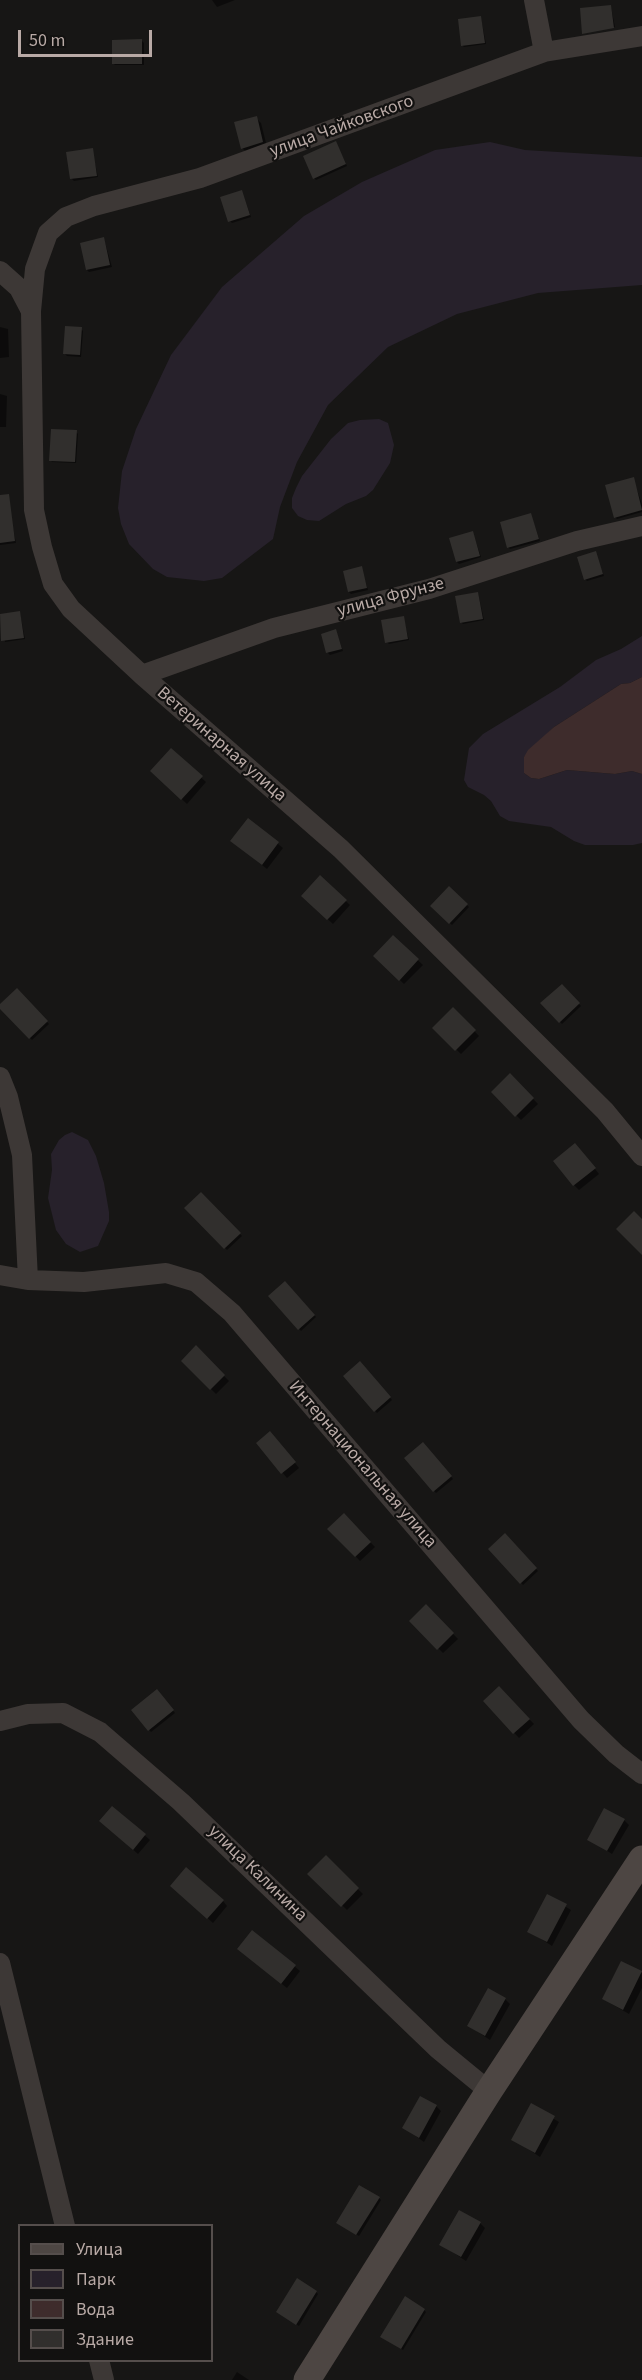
<!DOCTYPE html>
<html>
<head>
<meta charset="utf-8">
<style>
  body { margin:0 }
  #map { position:relative; width:642px; height:2380px; overflow:hidden; background:#171615; font-family:"Source Sans 3",sans-serif }
  canvas { display:block }
  .legend { position:absolute; left:18px; top:2224px; width:195px; height:138px; box-sizing:border-box; background:#121110; border:2px solid #554e4c; margin:0; padding:8px 10px; list-style:none; font-size:18px; color:#b9aaa6 }
  .legend li { display:flex; align-items:center; gap:12px; height:30px }
  .legend b { width:30px; border:2px solid #554e4c }
  .scale { position:absolute; left:18px; top:30px; width:134px; height:27px; box-sizing:border-box; border:3px solid #b9aaa6; border-top:0; padding-left:8px; font-size:18px; line-height:21px; white-space:nowrap; color:#b9aaa6; -webkit-text-stroke:4px #121110; paint-order:stroke }
</style>
</head>
<body>
<div id="map">
<canvas width="642" height="2380"></canvas>
<ul class="legend">
<li><b style="height:8px;background:#4d4643"></b>Улица</li>
<li><b style="height:16px;background:#27212b"></b>Парк</li>
<li><b style="height:16px;background:#3e2c2c"></b>Вода</li>
<li><b style="height:16px;background:#312f2d"></b>Здание</li>
</ul>
<div class="scale">50 m</div>
</div>
<script>
const g = document.querySelector('canvas').getContext('2d');
g.lineJoin = 'round';
function paint(path, color) {
  g.fillStyle = color;
  g.fill(path, 'evenodd');
}
function shape(rows) {
  const path = new Path2D();
  for (const r of rows) {
    path.moveTo(r[0], r[1]);
    for (let i = 2; i < r.length; i += 2) path.lineTo(r[i], r[i + 1]);
  }
  return path;
}
function stroke(path, color, width, dash) {
  g.strokeStyle = color;
  g.lineWidth = width;
  g.lineCap = dash ? 'butt' : 'round';
  g.setLineDash(dash || []);
  g.stroke(path);
}
function drawText(font, color, halo, rows, align = 'center') {
  g.font = font + ' "Source Sans 3",sans-serif';
  g.lineWidth = 4.5;
  g.setLineDash([]);
  g.textBaseline = 'middle';
  g.strokeStyle = halo;
  g.fillStyle = color;
  for (const [text, x, y, turn = 0] of rows) {
    g.save();
    g.translate(x, y);
    g.rotate((+turn || 0) * Math.PI / 180);
    g.textAlign = isNaN(turn) ? turn : align;
    if (halo) g.strokeText(text, 0, 0);
    g.fillText(text, 0, 0);
    g.restore();
  }
}
paint(shape([
  [490,142,525,150,642,157,642,285,538,293,457,314,388,347,328,405,297,462,280,507,273,539,222,578,204,581,167,577,153,569,129,544,121,524,118,508,122,471,136,429,171,355,222,287,304,216,362,182,435,150],
  [379,419,388,423,394,445,390,463,373,490,366,496,346,504,319,521,307,520,298,516,292,508,292,498,296,488,302,476,331,439,348,423,360,420],
  [642,636,642,677,630,683,621,684,554,727,524,757,524,773,531,778,539,779,567,770,615,774,632,771,642,774,642,843,633,845,585,845,574,841,551,827,509,821,500,816,491,801,484,795,468,787,464,780,469,748,483,734,560,687,596,660,621,649],
  [72,1132,88,1140,96,1156,104,1183,109,1212,109,1221,98,1246,80,1252,66,1244,56,1230,48,1198,52,1170,51,1154,59,1140,65,1135]
]), '#27212b');
paint(shape([
  [642,677,642,774,632,771,615,774,567,770,539,779,531,778,524,773,524,757,528,750,554,727,621,684,630,683]
]), '#3e2c2c');
paint(shape([
  [212,0,235,0,217,7],
  [611,7,615,27,584,32],
  [481,18,486,44,464,47,462,45],
  [142,41,144,43,144,65,115,65,113,63],
  [256,118,261,123,267,147,248,153,243,149,236,123],
  [336,143,347,166,316,180,314,178],
  [92,150,98,177,74,181,72,179],
  [242,191,251,217,232,223,230,221],
  [104,239,112,267,89,272,87,270],
  [0,327,8,329,9,357,0,358],
  [81,329,83,331,81,357,67,356,65,354],
  [0,394,7,396,6,427,0,427],
  [76,432,78,434,76,463,52,462,50,460],
  [633,479,642,504,642,512,617,519,615,517],
  [531,515,540,541,510,549,508,547],
  [11,518,16,543,0,545,0,520],
  [473,533,481,557,459,564,457,562],
  [595,553,604,576,587,581,585,579],
  [361,568,368,590,351,594,349,592],
  [478,593,484,620,463,624,461,622],
  [20,613,25,639,5,642,0,615],
  [403,617,409,640,389,644,387,642],
  [336,631,343,651,330,655,328,653],
  [171,750,206,782,187,804,152,771],
  [248,820,283,848,267,869,237,845],
  [320,877,350,905,333,924,303,896],
  [449,888,469,907,452,925,432,906],
  [393,937,423,965,404,984,375,956],
  [561,986,581,1006,562,1024,542,1003],
  [17,990,49,1024,32,1040,0,1007],
  [453,1009,479,1036,461,1054,434,1028],
  [510,1075,538,1104,521,1120,493,1092],
  [580,1150,599,1174,579,1190,574,1185],
  [201,1194,242,1236,227,1250,186,1208],
  [285,1283,316,1317,301,1331,270,1296],
  [196,1348,229,1381,216,1394,183,1361],
  [360,1363,392,1400,377,1413,345,1376],
  [275,1438,299,1468,287,1478,258,1443],
  [423,1444,453,1479,436,1493,406,1458],
  [344,1515,375,1547,360,1561,330,1529],
  [505,1535,538,1571,523,1585,490,1549],
  [426,1606,458,1639,443,1653,411,1621],
  [499,1688,534,1724,519,1738,485,1701],
  [157,1691,175,1713,151,1732,133,1710],
  [113,1808,150,1840,138,1854,106,1826],
  [624,1820,629,1825,612,1854,589,1839],
  [326,1858,363,1894,347,1910,310,1874],
  [176,1890,223,1901,227,1906,213,1923],
  [548,1896,571,1910,552,1946,529,1931],
  [253,1932,300,1971,287,1988,244,1954],
  [622,1963,642,1973,642,1988,629,2014,603,1999],
  [505,1999,510,2004,490,2040,469,2026],
  [531,2105,559,2122,540,2157,513,2139],
  [436,2106,441,2111,424,2142,404,2128],
  [379,2198,381,2200,359,2236,340,2224],
  [480,2223,485,2228,466,2261,440,2244],
  [316,2292,318,2294,299,2326,280,2314],
  [424,2310,426,2312,403,2350,384,2338],
  [237,2372,249,2380,232,2380]
]), '#0007');
paint(shape([
  [611,5,614,28,582,34,580,8],
  [481,16,485,43,461,46,458,19],
  [142,39,142,64,112,64,112,40],
  [257,116,263,142,241,149,234,122],
  [336,141,346,164,313,179,303,156],
  [93,148,97,176,70,179,66,152],
  [242,190,250,215,228,222,220,197],
  [104,237,110,265,86,270,80,243],
  [65,326,82,327,80,355,63,354],
  [51,429,77,430,75,462,49,461],
  [634,477,642,510,614,518,605,485],
  [9,494,15,541,0,543,0,495],
  [531,513,539,539,507,548,500,522],
  [473,531,480,556,456,562,449,538],
  [596,551,603,574,584,580,577,557],
  [362,566,367,588,348,592,343,571],
  [478,592,483,619,460,623,455,596],
  [20,611,24,638,1,641,0,614],
  [404,616,408,639,385,643,381,620],
  [336,629,342,649,326,653,321,634],
  [171,748,203,776,181,800,150,771],
  [248,818,279,842,262,865,230,841],
  [320,875,347,900,327,920,301,896],
  [449,886,468,904,449,924,430,906],
  [393,935,419,959,399,981,373,956],
  [562,984,580,1003,559,1023,540,1003],
  [17,988,48,1021,29,1039,0,1009,0,1004],
  [453,1007,476,1030,455,1051,432,1028],
  [510,1073,534,1098,515,1117,491,1092],
  [575,1143,596,1168,573,1186,553,1161],
  [201,1192,241,1233,224,1249,184,1208],
  [634,1211,642,1219,642,1255,616,1229],
  [285,1281,315,1315,298,1330,268,1296],
  [196,1345,225,1375,210,1390,181,1361],
  [360,1361,391,1397,374,1412,343,1376],
  [270,1431,296,1462,281,1474,256,1443],
  [423,1442,452,1476,433,1492,404,1458],
  [344,1513,371,1542,355,1557,327,1529],
  [505,1533,537,1568,520,1584,488,1549],
  [426,1604,454,1633,437,1650,409,1621],
  [499,1686,530,1719,513,1734,483,1701],
  [157,1689,174,1710,148,1731,131,1710],
  [112,1806,146,1834,133,1850,99,1821],
  [604,1808,625,1819,607,1851,587,1840],
  [326,1855,359,1888,341,1907,307,1874],
  [186,1867,224,1900,207,1919,170,1886],
  [547,1894,567,1904,547,1942,527,1932],
  [252,1930,296,1965,281,1984,237,1949],
  [621,1961,642,1971,623,2010,602,1999],
  [488,1988,506,1998,485,2036,467,2026],
  [420,2096,437,2105,419,2138,402,2128],
  [531,2103,555,2116,535,2153,511,2140],
  [359,2185,380,2197,356,2235,336,2223],
  [459,2210,481,2222,461,2257,439,2245],
  [297,2278,317,2291,296,2325,276,2312],
  [405,2296,425,2309,401,2349,380,2337]
]), '#312f2d');
stroke(shape([
  [534,0,544,52],
  [642,36,544,52,200,178,94,206,66,217,48,233,35,269,31,311,34,510,42,547,53,584,71,609,142,675,341,849,605,1111,642,1156],
  [0,271,19,288,31,311],
  [142,675,274,628,429,589,577,541,642,526],
  [0,1077,8,1097,22,1155,28,1280],
  [0,1275,28,1280,84,1282,166,1273,196,1282,232,1313,581,1720,616,1754,642,1774],
  [0,1721,28,1714,63,1713,100,1732,181,1802,438,2049,489,2091],
  [0,1963,65,2226],
  [99,2360,104,2380]
]), '#3d3836', 20);
stroke(shape([
  [307,2380,489,2091,642,1859]
]), '#4d4643', 27);
drawText('18px', '#b9aaa6', '#121110', [
  ["улица Чайковского",342,127,-20],
  ["улица Фрунзе",391,598,-15],
  ["Ветеринарная улица",221,745,41],
  ["Интернациональная улица",362,1465,49],
  ["улица Калинина",257,1874,44]
]);
</script>
</body>
</html>
